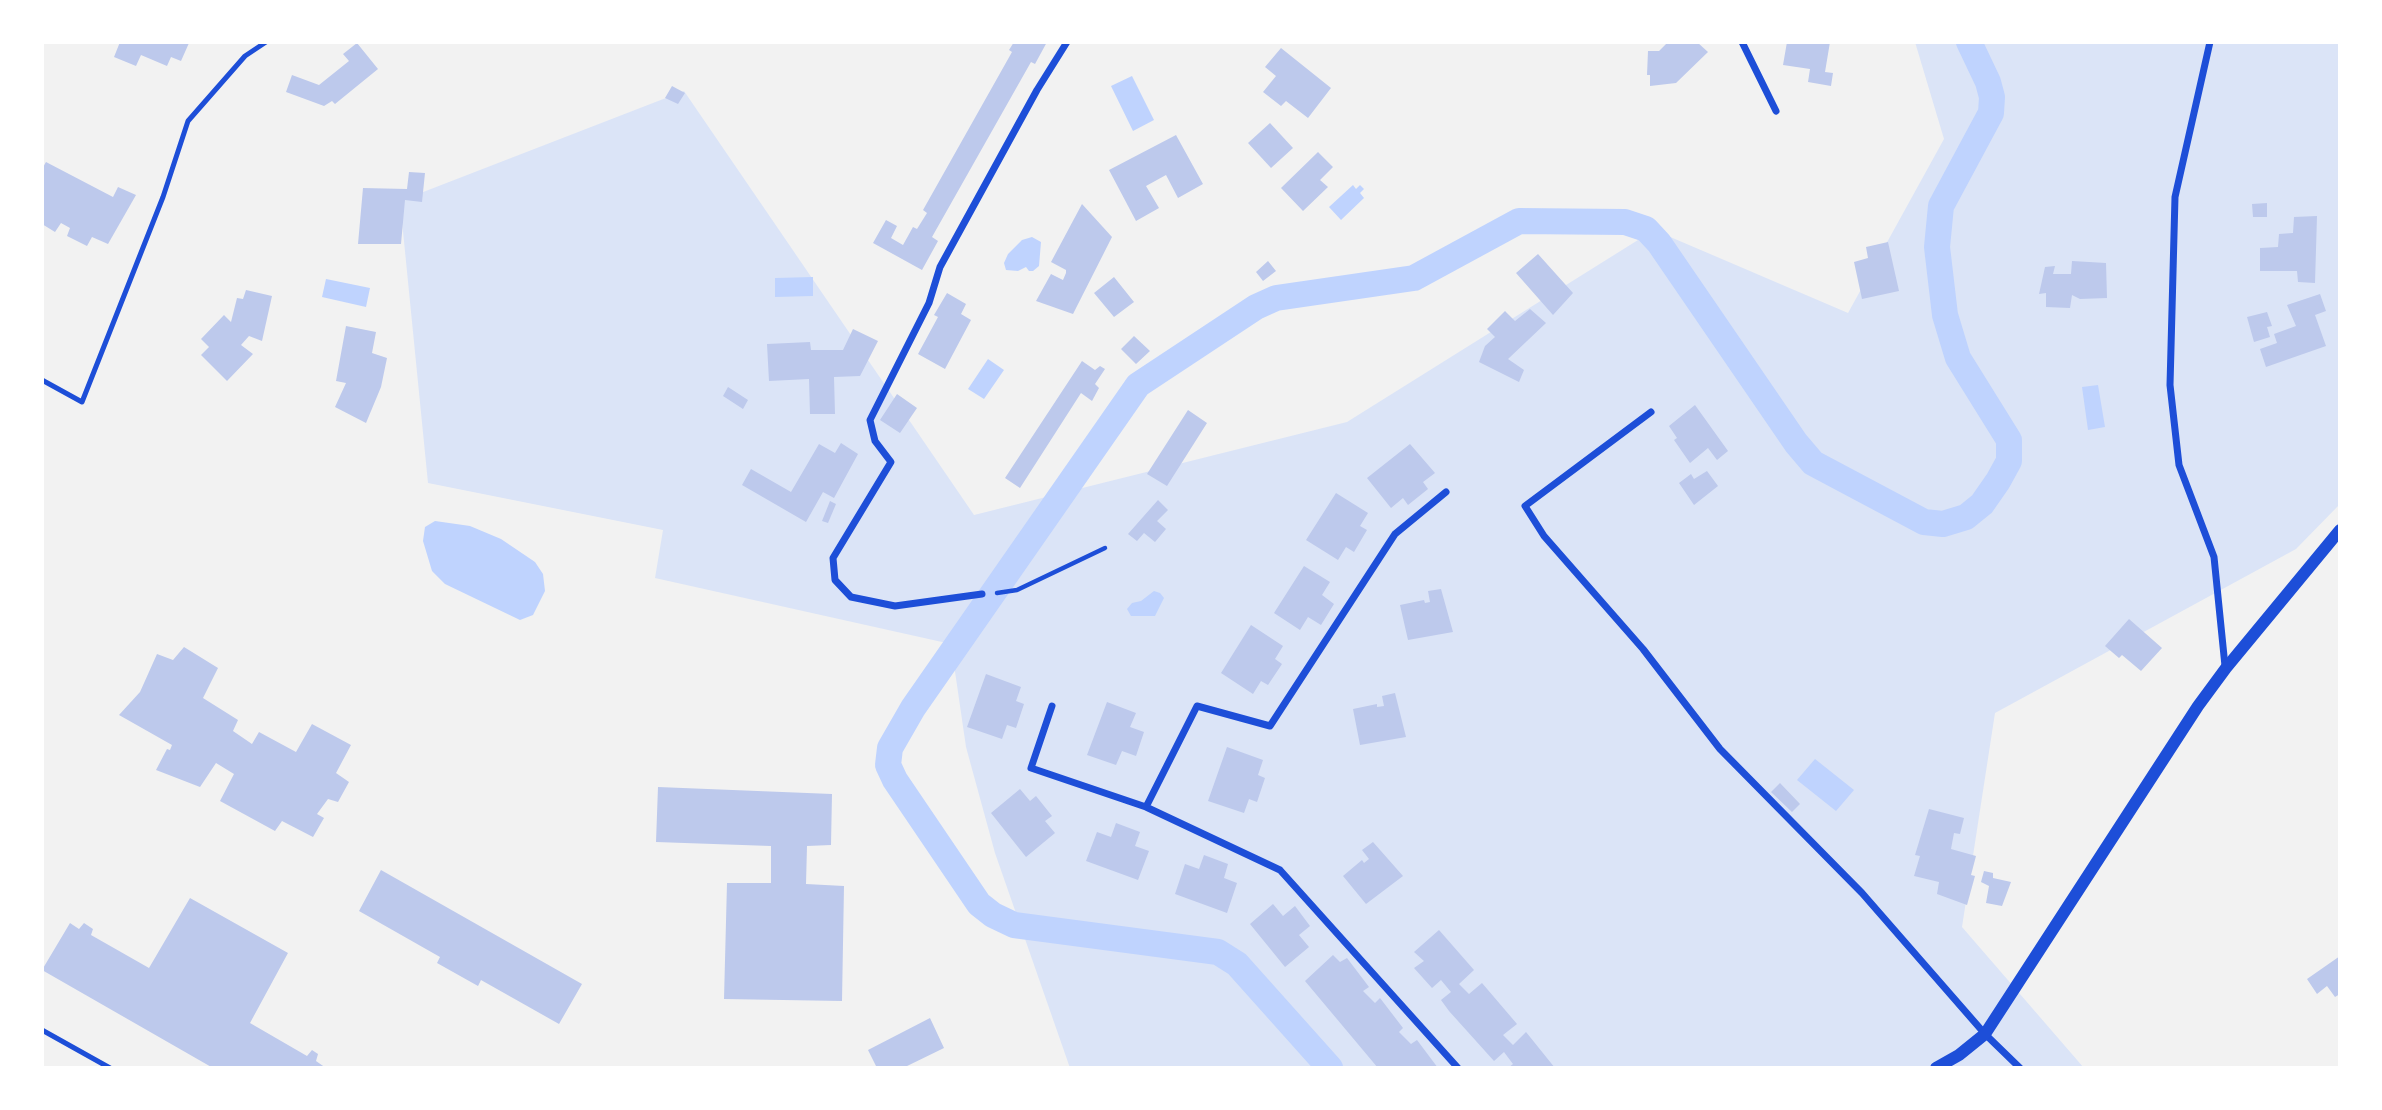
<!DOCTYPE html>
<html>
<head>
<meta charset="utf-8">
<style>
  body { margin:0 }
  #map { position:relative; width:2382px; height:1110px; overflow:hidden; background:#f2f2f2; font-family:"Open Sans",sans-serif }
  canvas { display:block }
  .frame { position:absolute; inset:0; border:44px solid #fff; pointer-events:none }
</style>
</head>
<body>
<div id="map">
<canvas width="2382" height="1110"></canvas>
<div class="frame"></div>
</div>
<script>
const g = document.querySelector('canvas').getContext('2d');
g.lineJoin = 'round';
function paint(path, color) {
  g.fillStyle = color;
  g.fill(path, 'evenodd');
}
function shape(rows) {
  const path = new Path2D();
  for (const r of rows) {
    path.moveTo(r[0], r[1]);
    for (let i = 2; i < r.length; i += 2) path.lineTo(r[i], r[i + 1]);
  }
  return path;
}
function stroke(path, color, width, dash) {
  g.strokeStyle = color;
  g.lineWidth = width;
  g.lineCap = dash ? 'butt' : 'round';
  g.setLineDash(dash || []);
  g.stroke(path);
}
paint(shape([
  [1915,42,2340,42,2340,504,2296,549,1995,713,1962,927,2084,1068,1070,1068,995,853,966,747,951,644,655,578,663,530,428,483,400,201,684,91,974,515,1347,422,1654,230,1848,313,1944,139]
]), '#dbe4f7');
paint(shape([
  [1132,76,1154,120,1133,131,1111,86],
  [1353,185,1356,189,1360,185,1364,189,1360,193,1364,198,1341,220,1329,207],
  [1032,237,1041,242,1039,266,1033,271,1029,271,1026,267,1018,271,1006,270,1004,263,1008,254,1022,240],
  [813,277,813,296,775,297,775,278],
  [326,279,370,288,366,307,322,297],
  [988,359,1004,370,984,399,968,389],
  [2098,385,2105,427,2088,430,2082,387],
  [435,521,470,526,501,539,535,562,543,574,545,591,533,615,520,620,445,584,432,571,423,541,425,527],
  [1154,591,1160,593,1164,598,1155,616,1131,616,1127,609,1132,603,1141,601],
  [1815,759,1854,790,1836,811,1797,780]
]), '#bfd3fe');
stroke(shape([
  [1330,1068,1237,964,1218,952,1014,925,993,915,979,904,895,780,888,765,890,748,913,708,1138,385,1256,307,1276,298,1414,278,1519,221,1625,222,1646,229,1659,243,1796,443,1813,463,1924,522,1943,524,1966,517,1982,504,1998,481,2009,461,2009,440,1958,358,1945,315,1937,247,1941,206,1991,113,1992,97,1988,82,1969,42]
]), '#bfd3fe', 26);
paint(shape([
  [120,42,187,42,189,43,181,61,171,57,167,66,141,55,136,66,114,57],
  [1014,42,1047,42,1035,64,1031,62,932,237,938,241,922,270,873,243,886,220,897,226,891,238,903,245,913,227,917,229,927,213,923,210,1012,52,1009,50],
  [1668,42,1697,42,1708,52,1676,83,1650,86,1650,75,1647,75,1648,51,1659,51],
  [1787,42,1830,42,1825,72,1833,73,1831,86,1808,82,1810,69,1783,65],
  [357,43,378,69,335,104,332,101,324,106,286,92,292,75,319,85,349,61,343,54],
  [1281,48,1331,88,1308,118,1286,101,1281,106,1263,92,1276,76,1265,67],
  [672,86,685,93,678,104,665,98],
  [1270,123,1293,148,1271,168,1248,143],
  [1176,135,1203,184,1178,198,1166,175,1146,186,1159,208,1136,221,1109,170],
  [1318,152,1333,167,1320,180,1328,187,1303,211,1281,188],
  [46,162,113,197,118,187,136,195,108,244,92,237,87,246,67,236,70,228,61,223,55,232,42,224,42,169],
  [409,172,425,173,422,202,405,200,401,244,358,244,363,188,407,189],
  [2267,203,2267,217,2253,217,2252,204],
  [1082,204,1112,237,1073,314,1036,301,1051,274,1063,280,1066,273,1066,270,1051,262],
  [2317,216,2315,283,2298,282,2297,271,2260,271,2260,248,2278,247,2279,234,2293,233,2294,217],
  [1888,242,1899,291,1862,299,1854,262,1868,258,1866,247],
  [1538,254,1573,293,1553,315,1516,273],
  [1268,261,1276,271,1263,281,1256,272],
  [2072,261,2106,263,2107,298,2080,299,2072,295,2070,308,2046,307,2046,293,2039,294,2045,267,2055,266,2053,274,2071,274],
  [1114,277,1134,302,1114,317,1094,293],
  [246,290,272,296,262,341,249,336,241,345,253,354,227,381,201,355,209,347,201,339,224,315,231,322,237,298,243,299],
  [947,293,966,304,961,314,971,320,945,369,918,354,938,317,934,315],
  [2320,294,2326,311,2315,315,2326,346,2266,367,2260,349,2277,343,2274,334,2296,326,2287,305],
  [1530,309,1546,323,1508,359,1524,370,1519,382,1479,362,1485,346,1495,337,1487,329,1505,311,1515,321],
  [2267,312,2272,326,2267,327,2270,337,2254,342,2247,317],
  [346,326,376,332,372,353,387,358,381,387,366,423,335,407,346,383,336,381],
  [853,329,878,341,860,376,834,377,835,414,810,414,809,379,769,381,767,344,810,342,811,350,843,350],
  [1134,336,1150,351,1136,364,1121,349],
  [1082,361,1095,370,1100,366,1105,369,1095,384,1099,388,1092,401,1081,393,1020,488,1005,478],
  [728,387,748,400,743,409,723,396],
  [897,394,917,408,900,433,880,420],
  [1695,405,1728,451,1717,460,1708,448,1690,463,1674,440,1677,438,1669,426],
  [1188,410,1207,423,1167,486,1147,474],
  [841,443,858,454,834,498,823,492,806,522,742,485,751,469,791,492,819,444,835,453],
  [1410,444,1435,473,1423,482,1428,489,1408,505,1403,498,1391,508,1367,478],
  [1707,471,1718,486,1694,505,1679,483,1691,474,1694,479],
  [1336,493,1368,513,1360,526,1367,530,1354,552,1346,547,1338,560,1306,540],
  [1158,500,1168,510,1157,521,1166,529,1155,542,1144,533,1137,541,1128,534],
  [830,501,836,504,828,523,822,521],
  [1304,566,1330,582,1322,595,1334,604,1321,625,1308,617,1300,630,1274,613],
  [1441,589,1453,632,1408,640,1400,605,1424,600,1425,603,1430,602,1428,591],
  [2129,619,2162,648,2141,671,2122,655,2119,658,2105,646],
  [1251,625,1283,646,1275,659,1282,664,1268,685,1261,681,1253,694,1221,673],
  [184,647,218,668,203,698,238,720,233,731,252,744,259,732,296,752,312,724,351,745,336,773,349,782,338,802,328,799,317,814,324,818,313,837,282,821,275,831,220,801,234,774,216,763,200,787,156,770,167,749,170,750,172,745,119,715,140,692,157,654,173,660],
  [986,674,1021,687,1016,701,1024,704,1016,728,1007,725,1002,739,967,727],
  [1395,693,1406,737,1360,745,1353,709,1377,704,1377,707,1384,706,1382,696],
  [1107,702,1136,713,1130,727,1144,732,1136,756,1122,751,1116,765,1087,755],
  [1227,747,1263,760,1258,775,1265,778,1257,802,1249,799,1244,813,1208,801],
  [1780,783,1800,804,1792,812,1771,792],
  [658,787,832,794,831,845,807,846,806,884,844,886,842,1001,724,999,727,883,771,883,771,846,656,842],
  [1020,789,1030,801,1036,796,1052,816,1045,821,1055,833,1026,857,991,813],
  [1929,809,1964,818,1960,834,1954,833,1951,849,1976,856,1971,875,1975,876,1967,905,1937,894,1939,882,1914,876,1920,856,1915,855],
  [1116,823,1140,832,1135,846,1149,851,1138,880,1086,861,1097,832,1111,837],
  [1373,842,1403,876,1366,904,1343,876,1362,860,1364,863,1369,859,1362,850],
  [1204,855,1228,864,1224,878,1237,883,1227,913,1175,894,1185,864,1199,869],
  [381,870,582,984,559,1024,481,980,478,986,437,963,440,957,359,911],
  [1984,871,1993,873,1993,878,2011,882,2002,906,1986,903,1989,886,1981,882],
  [190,898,288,953,250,1023,307,1056,312,1050,318,1054,316,1061,326,1068,213,1068,42,970,70,923,79,929,84,923,93,929,91,935,149,968],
  [1273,904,1283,916,1295,906,1310,926,1299,935,1309,947,1285,967,1250,924],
  [1439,930,1474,970,1459,984,1469,994,1482,983,1517,1024,1503,1035,1513,1045,1526,1032,1555,1068,1508,1068,1513,1064,1504,1052,1494,1061,1449,1011,1441,1000,1451,992,1441,980,1432,988,1414,968,1424,961,1414,952],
  [1333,955,1340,962,1347,958,1369,987,1363,991,1375,1003,1380,998,1403,1028,1399,1032,1411,1044,1417,1040,1438,1068,1378,1068,1305,981],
  [2340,956,2340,994,2335,997,2327,986,2317,994,2307,979],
  [930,1018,944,1048,903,1068,877,1068,868,1050]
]), '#bdc9ec');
stroke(shape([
  [997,593,1017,590,1105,548]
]), '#1d4ed8', 4.5);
stroke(shape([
  [42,380,82,402,163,197,188,121,245,56,266,42],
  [42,1030,110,1068]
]), '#1d4ed8', 5);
stroke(shape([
  [1742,42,1776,111],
  [2210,42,2175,197,2170,385,2179,465,2214,557,2225,666],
  [1651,412,1525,506,1544,536,1643,649,1720,749,1862,893,1985,1034,2020,1068],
  [1446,492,1395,534,1270,726,1197,706,1146,807,1280,870,1458,1068],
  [982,594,895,606,851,597,835,580,833,558,891,462,875,441,870,420,929,303,940,267,1037,90,1067,42],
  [1052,706,1031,768,1146,807]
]), '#1d4ed8', 7);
stroke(shape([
  [1936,1068,1959,1055,1985,1034,2198,706,2226,668,2340,530]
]), '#1d4ed8', 12);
</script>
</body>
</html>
